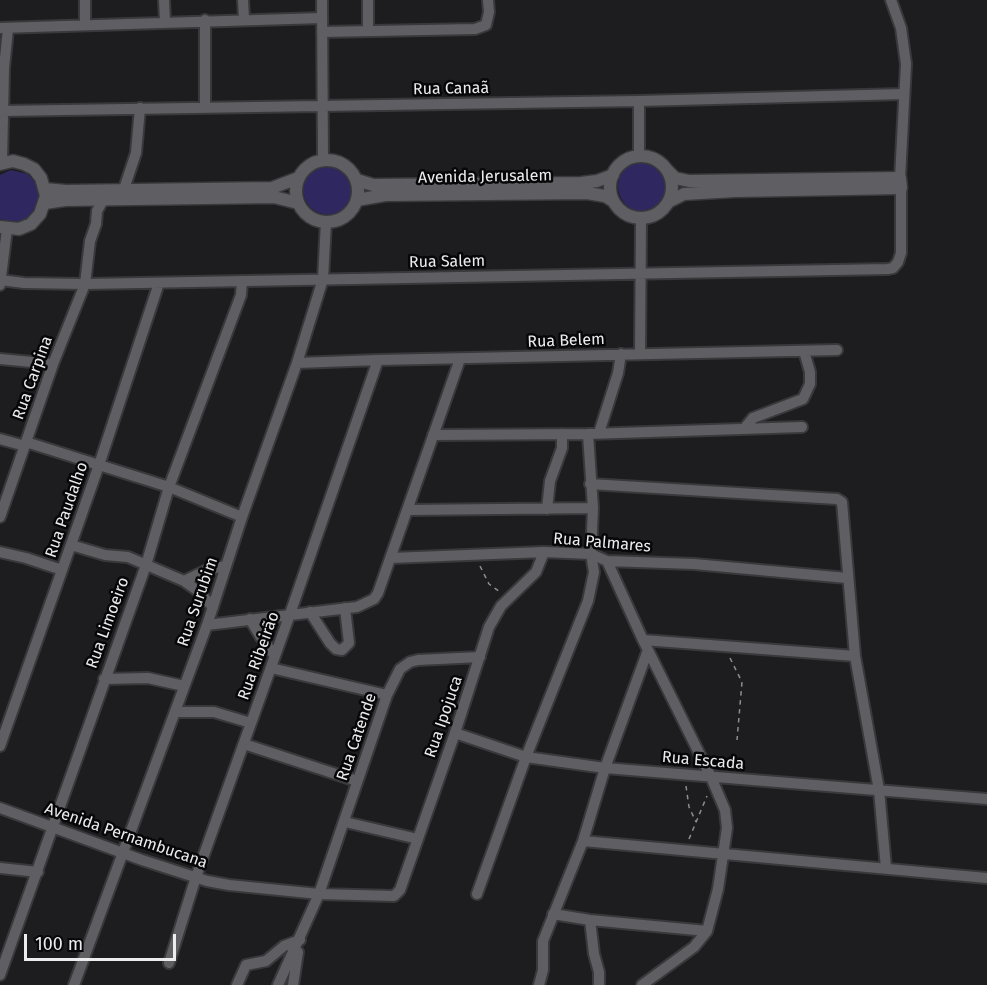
<!DOCTYPE html>
<html>
<head>
<meta charset="utf-8">
<style>
  body { margin:0 }
  #map { position:relative; width:987px; height:985px; overflow:hidden; background:#1d1d20; font-family:"Fira Sans",sans-serif }
  canvas { display:block }
  .scale { position:absolute; left:24px; top:934px; width:152px; height:27px; box-sizing:border-box; border:3px solid #ececee; border-top:0; padding-left:8px; font-size:18px; line-height:21px; white-space:nowrap; color:#ececee; -webkit-text-stroke:4px #070709; paint-order:stroke }
</style>
</head>
<body>
<div id="map">
<canvas width="987" height="985"></canvas>
<div class="scale">100 m</div>
</div>
<script>
const g = document.querySelector('canvas').getContext('2d');
g.lineJoin = 'round';
function paint(path, color) {
  g.fillStyle = color;
  g.fill(path, 'evenodd');
}
function shape(rows) {
  const path = new Path2D();
  for (const r of rows) {
    if (r.length === 3) {
      path.moveTo(r[0] + r[2], r[1]);
      path.arc(r[0], r[1], r[2], 0, 2 * Math.PI);
      continue;
    }
    path.moveTo(r[0], r[1]);
    for (let i = 2; i < r.length; i += 2) path.lineTo(r[i], r[i + 1]);
  }
  return path;
}
function stroke(path, color, width, dash) {
  g.strokeStyle = color;
  g.lineWidth = width;
  g.lineCap = dash ? 'butt' : 'round';
  g.setLineDash(dash || []);
  g.stroke(path);
}
function drawText(font, color, halo, rows, align = 'center') {
  g.font = font + ' "Fira Sans",sans-serif';
  g.lineWidth = 5;
  g.setLineDash([]);
  g.textBaseline = 'middle';
  g.strokeStyle = halo;
  g.fillStyle = color;
  for (const [text, x, y, turn = 0] of rows) {
    g.save();
    g.translate(x, y);
    g.rotate((+turn || 0) * Math.PI / 180);
    g.textAlign = isNaN(turn) ? turn : align;
    if (halo) g.strokeText(text, 0, 0);
    g.fillText(text, 0, 0);
    g.restore();
  }
}
paint(shape([
  [644,186,26],
  [329,189,26],
  [11,170,28,174,39,187,40,205,30,219,22,222,13,223,0,219,0,175]
]), '#2e2760');
const minor = shape([
  [85,0,85,25],
  [164,0,165,21],
  [243,0,244,19],
  [322,0,323,159],
  [368,0,368,31],
  [891,0,901,28,906,64,900,178],
  [0,28,322,18],
  [322,32,475,29,486,25,489,12,488,0],
  [639,101,639,155],
  [205,107,205,20],
  [0,111,639,101,903,94],
  [2,163,4,68,8,29],
  [122,195,136,153,140,108],
  [0,280,24,283,85,284,888,269,893,268,898,262,901,253,901,188],
  [0,285,7,229],
  [640,354,641,219],
  [0,359,53,364],
  [297,363,378,360,837,350],
  [744,429,753,418,803,399,810,384,810,372,804,351],
  [599,433,618,373,621,354],
  [433,435,588,434,802,427],
  [0,439,25,446],
  [26,442,169,487,242,517],
  [590,484,837,499,842,502,855,656,879,790,886,868],
  [547,509,550,481,562,448,562,434],
  [408,510,593,508],
  [0,517,53,364,85,284,90,241,96,224,97,211,103,200],
  [71,545,105,555,128,557,184,581,198,591,213,607],
  [0,552,26,558,62,570],
  [391,558,544,552,591,554,607,561,694,564,847,578],
  [607,561,643,640,711,777,725,810,727,828,718,889,707,931,694,947,642,985],
  [184,581,209,569,226,566],
  [310,612,330,643,336,649,342,650,349,643,345,608],
  [250,619,260,636,275,656],
  [207,625,357,607,374,599,378,593,460,359],
  [643,640,855,656],
  [271,668,387,695],
  [104,679,148,678,184,686],
  [175,712,214,712,251,723],
  [455,733,526,757,605,768,987,799],
  [244,744,357,781],
  [0,746,99,465,159,283],
  [0,808,142,860,207,881,229,885,319,894,394,896,400,890,455,733,489,627,501,606,536,572,544,552],
  [345,822,418,839],
  [583,841,987,878],
  [0,868,38,872],
  [477,894,526,757,588,601,594,572,591,554,593,508,588,434],
  [553,914,590,920,707,931],
  [590,920,594,954,599,972,599,985],
  [169,963,196,877,290,614,378,360],
  [0,975,146,565,169,487,241,295,242,281],
  [74,985,207,625,242,517,297,363,323,279,326,222],
  [237,985,246,965,266,961,284,946,300,940],
  [278,985,319,894,387,695,400,669,410,662,418,660,480,657],
  [293,985,298,952],
  [539,985,543,970,543,941,583,841,605,768,648,650]
]);
const tertiary = shape([
  [641,187,31],
  [327,191,31],
  [0,164,13,161,24,164,34,169,41,178,46,196,40,214,31,224,19,229,0,227],
  [667,170,675,178,689,181,900,178,901,188,735,191,684,194,668,202],
  [357,180,373,185,581,183,597,181,613,175],
  [45,189,66,191,272,188,298,178],
  [357,200,385,195,587,193,605,196,613,201],
  [45,203,65,200,274,197,298,203]
]);
stroke(minor, '#39393c', 14);
stroke(tertiary, '#39393c', 15);
stroke(shape([
  [480,566,489,584,500,592],
  [730,658,742,682,737,740],
  [686,786,689,807,696,822],
  [689,839,707,796]
]), '#8e8e90', 1.5, [4.5, 4.5]);
stroke(minor, '#5f5f63', 10);
stroke(tertiary, '#5f5f63', 12);
drawText('16px', '#ececee', '#070709', [
  ["Rua Canaã",451,89,-1],
  ["Avenida Jerusalem",485,177,-1],
  ["Rua Salem",447,262,-1],
  ["Rua Belem",566,341,-2],
  ["Rua Carpina",33,378,-70],
  ["Rua Paudalho",67,510,-71],
  ["Rua Palmares",602,543,5],
  ["Rua Surubim",198,602,-71],
  ["Rua Limoeiro",108,623,-70],
  ["Rua Ribeirão",259,656,-70],
  ["Rua Ipojuca",444,717,-71],
  ["Rua Catende",357,737,-71],
  ["Rua Escada",703,761,5],
  ["Avenida Pernambucana",126,836,19]
]);
</script>
</body>
</html>
